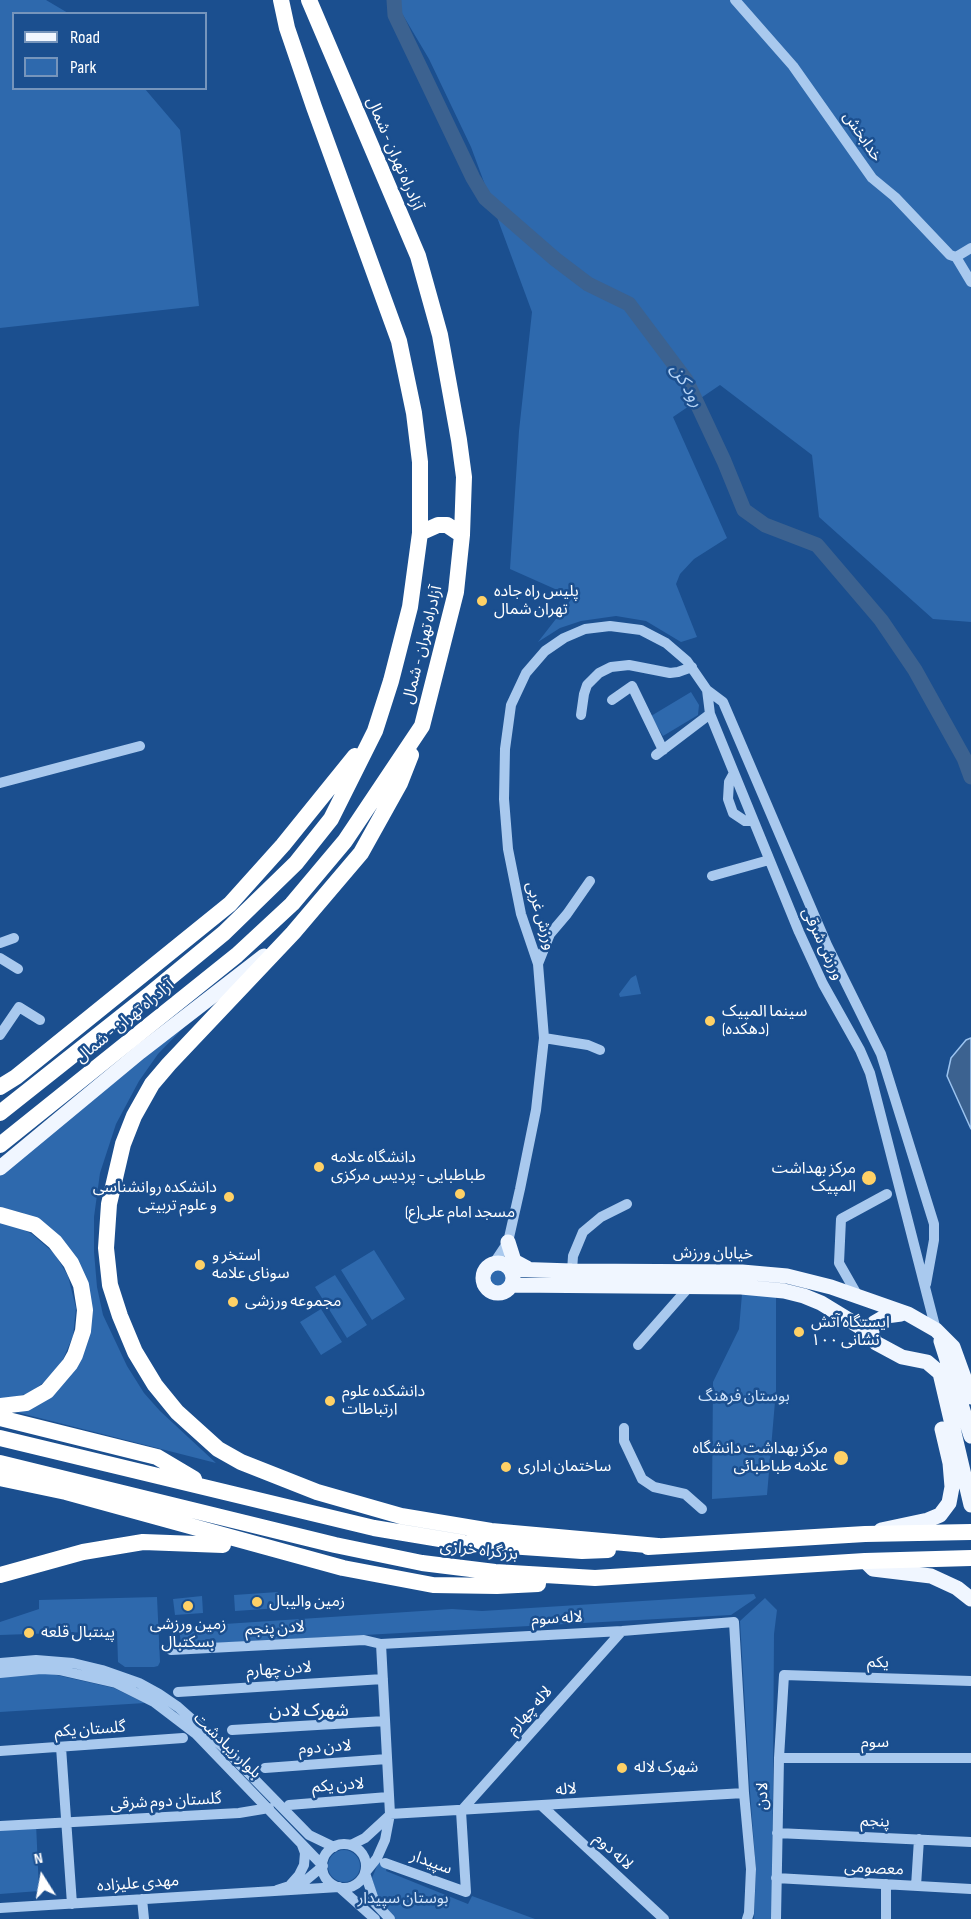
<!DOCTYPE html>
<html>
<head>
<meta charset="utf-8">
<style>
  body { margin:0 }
  #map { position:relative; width:971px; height:1919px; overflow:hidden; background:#1b4f8f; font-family:"Sofia Sans Condensed",sans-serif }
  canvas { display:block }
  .legend { position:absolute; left:12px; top:12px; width:195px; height:78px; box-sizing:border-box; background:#1b4f8f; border:2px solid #7695bc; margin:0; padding:8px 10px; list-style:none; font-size:18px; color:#fff }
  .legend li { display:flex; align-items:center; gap:12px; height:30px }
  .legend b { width:30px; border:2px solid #7695bc }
  .north { position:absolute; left:12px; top:1847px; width:60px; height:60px; -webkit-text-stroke:4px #1b4f8f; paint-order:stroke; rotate:349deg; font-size:16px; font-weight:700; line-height:24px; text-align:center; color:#fff }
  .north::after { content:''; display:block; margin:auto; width:21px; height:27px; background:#fff; clip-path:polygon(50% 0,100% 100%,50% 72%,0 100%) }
</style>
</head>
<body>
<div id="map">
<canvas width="971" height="1919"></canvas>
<ul class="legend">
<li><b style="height:8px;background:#f0f6ff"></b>Road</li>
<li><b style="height:16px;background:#2e69ad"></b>Park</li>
</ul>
<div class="north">N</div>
</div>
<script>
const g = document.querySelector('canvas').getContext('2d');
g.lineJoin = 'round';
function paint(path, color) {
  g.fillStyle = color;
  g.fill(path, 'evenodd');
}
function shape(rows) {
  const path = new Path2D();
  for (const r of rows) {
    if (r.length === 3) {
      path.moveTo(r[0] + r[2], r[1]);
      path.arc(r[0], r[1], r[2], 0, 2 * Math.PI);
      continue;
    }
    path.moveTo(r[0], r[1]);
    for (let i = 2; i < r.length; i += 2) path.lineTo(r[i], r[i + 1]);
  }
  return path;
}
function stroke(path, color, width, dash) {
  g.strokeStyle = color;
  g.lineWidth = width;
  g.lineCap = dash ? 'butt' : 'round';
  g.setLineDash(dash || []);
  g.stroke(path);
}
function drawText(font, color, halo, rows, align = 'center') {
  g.font = font + ' "Sofia Sans Condensed","Noto Sans Arabic",sans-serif';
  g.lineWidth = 5;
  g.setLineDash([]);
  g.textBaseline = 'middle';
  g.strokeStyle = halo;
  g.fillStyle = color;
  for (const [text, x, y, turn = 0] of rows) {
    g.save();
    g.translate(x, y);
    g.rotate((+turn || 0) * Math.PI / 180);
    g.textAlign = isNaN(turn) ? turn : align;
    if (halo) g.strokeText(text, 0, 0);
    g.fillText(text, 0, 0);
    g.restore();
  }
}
paint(shape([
  [0,0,46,0,68,13,14,14,14,88,145,89,180,130,199,306,0,328],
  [394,0,971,0,971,622,933,619,819,517,812,455,720,385,673,417,727,538,694,559,680,574,676,584,697,637,681,642,646,621,616,616,581,621,560,628,538,642,573,597,510,569,519,431,532,312,471,147,429,59],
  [691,692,699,705,698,715,663,736,651,716],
  [636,975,641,994,620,997,619,994,631,978],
  [187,1024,158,1054,139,1081,116,1124,100,1173,94,1217,94,1252,97,1287,103,1315,127,1366,144,1393,160,1411,216,1463,16,1412,70,1376,87,1289,23,1213,0,1207,0,1174],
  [0,1222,14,1225,32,1234,55,1254,68,1276,76,1308,73,1336,61,1364,48,1379,35,1389,26,1394,0,1401],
  [374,1250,405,1299,372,1320,341,1270],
  [498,1278,13],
  [335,1275,367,1325,347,1338,315,1287],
  [742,1294,776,1296,776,1390,767,1495,712,1499,713,1382,739,1329],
  [321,1309,342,1342,321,1355,300,1322],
  [278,1592,280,1608,235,1611,234,1595],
  [754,1594,756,1598,731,1615,181,1645,179,1627,452,1609,482,1611],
  [202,1596,203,1613,175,1615,173,1599],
  [157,1597,160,1662,158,1666,154,1667,125,1667,118,1662,117,1631,0,1635,0,1622,39,1609,39,1600],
  [765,1598,777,1610,774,1634,772,1919,754,1919,756,1870,750,1791,740,1621],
  [39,1671,114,1688,145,1703,0,1712,0,1675],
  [36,1823,39,1891,0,1894,0,1825],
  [344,1866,16],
  [379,1861,388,1865,386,1871,468,1904,472,1896,535,1919,395,1919,378,1900,372,1878]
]), '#2e69ad');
const water = shape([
  [971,1038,971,1129,947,1076,951,1058,966,1040,971,1038]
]);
paint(water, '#3c6290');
stroke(water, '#9cc4f0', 1.5);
stroke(shape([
  [394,0,395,15,473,178,485,198,555,259,588,284,629,304,686,380,724,461,744,510,765,525,817,545,881,620,915,670,964,758,971,777]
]), '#3c6290', 15);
stroke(shape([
  [735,0,793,66,872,178,895,197,950,255,956,257,971,282],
  [956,257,971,248],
  [707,690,723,702,827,945,881,1054,934,1224,934,1240,926,1284],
  [612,700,632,686,663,750],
  [581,715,584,694,587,685,599,673,611,667,629,665,670,673,678,672,692,667],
  [656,755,710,714],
  [734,773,729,782,728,799,733,813,745,821,753,821],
  [0,783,140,746],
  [712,876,769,860],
  [0,943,14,938],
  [0,958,18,969],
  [538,964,550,934,567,914,590,881],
  [0,1035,19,1007,40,1020],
  [544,1038,588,1045,600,1050],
  [494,1263,508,1242,520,1189,536,1110,544,1038,538,964,521,914,508,849,504,799,505,749,511,705,526,673,545,651,564,638,585,629,610,626,641,630,666,643,687,661,707,690,710,714,799,932,823,984,860,1050,870,1073,936,1330],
  [572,1271,573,1256,583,1232,601,1217,627,1204],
  [859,1298,839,1263,841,1219,887,1194],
  [638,1345,689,1287],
  [624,1428,624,1441,642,1479,654,1487,685,1494,702,1509],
  [381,1644,390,1814,385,1840,377,1858,365,1873,375,1903,390,1919],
  [171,1650,364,1640,381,1644,622,1631,734,1622,744,1793,751,1869,749,1913,747,1919],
  [0,1663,36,1660,73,1663,102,1670,139,1683,159,1694,178,1707,222,1746,309,1835,334,1847],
  [0,1673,41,1669,59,1670,116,1683,154,1702,196,1734,323,1866,305,1881,277,1890],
  [178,1692,383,1679],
  [232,1730,385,1721],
  [61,1747,72,1904],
  [0,1751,183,1738],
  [779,1758,971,1758],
  [265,1768,387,1759],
  [289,1805,388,1797],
  [542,1806,664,1919],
  [461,1811,622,1631],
  [390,1814,744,1793],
  [0,1826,239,1813,269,1808],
  [777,1833,971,1842],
  [344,1866,22],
  [351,1845,365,1838,390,1815],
  [385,1863,466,1892,461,1811],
  [776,1878,971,1889],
  [291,1884,299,1875,304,1865,305,1853,302,1845],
  [916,1886,919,1839],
  [142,1899,144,1919],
  [0,1908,339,1887,375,1919],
  [776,1919,779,1758,784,1675,971,1681],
  [886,1919,886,1884]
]), '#a9c9ee', 10);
stroke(shape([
  [0,1168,140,1052,264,956],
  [508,1242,514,1261,527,1268],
  [498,1278,15],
  [511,1269,572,1271,742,1272,787,1276,831,1287,908,1314,936,1330,953,1347,971,1397],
  [511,1285,741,1287,784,1291,804,1296,821,1303,862,1328,876,1343,902,1357,927,1362,940,1373,971,1505],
  [941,1341,971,1436],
  [876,1343,871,1335,874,1323,886,1316,901,1314],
  [881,1530,928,1520,940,1515,949,1503,952,1487,950,1463,942,1429],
  [865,1561,873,1569,931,1576,957,1588,971,1599]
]), '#f0f6ff', 15);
stroke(shape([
  [420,533,438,525,447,525,462,535],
  [411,755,400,783,361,853,293,933,169,1064,152,1084,134,1116,123,1144,109,1204,106,1248,110,1285,120,1316,135,1352,155,1385,177,1412,218,1449,241,1462,317,1492,401,1516,491,1531,658,1546],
  [0,1087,16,1077,230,904,283,845,355,756],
  [0,1113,150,994,224,933,296,863,331,819,375,731,391,681,410,607,420,533,420,462,414,413,399,341,314,107,287,28,281,0],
  [0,1145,237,955,292,904,345,841,422,726,456,592,462,535,464,477,459,440,440,335,418,256,309,0],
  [0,1215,35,1225,55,1242,71,1263,81,1285,85,1310,83,1331,75,1355,70,1364,47,1391,26,1403,0,1406],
  [0,1418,157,1457,194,1479],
  [0,1438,374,1528,464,1543,582,1551,608,1550],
  [0,1463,335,1545,422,1563,495,1572,595,1578,865,1561,971,1558],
  [0,1478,66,1492,343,1568,433,1585,497,1586,538,1584],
  [648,1547,865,1534,971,1532],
  [0,1575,83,1552,143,1542,223,1545]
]), '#fff', 16);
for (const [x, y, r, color] of [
  [482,601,6,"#ffd166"],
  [710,1021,6,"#ffd166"],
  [319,1167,6,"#ffd166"],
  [869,1178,8,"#ffd166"],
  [460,1194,6,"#ffd166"],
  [229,1197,6,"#ffd166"],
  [200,1265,6,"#ffd166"],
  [233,1302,6,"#ffd166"],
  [799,1332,6,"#ffd166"],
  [330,1401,6,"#ffd166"],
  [841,1458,8,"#ffd166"],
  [506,1467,6,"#ffd166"],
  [257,1602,6,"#ffd166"],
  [188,1606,6,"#ffd166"],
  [29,1633,6,"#ffd166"],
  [622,1768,6,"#ffd166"]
]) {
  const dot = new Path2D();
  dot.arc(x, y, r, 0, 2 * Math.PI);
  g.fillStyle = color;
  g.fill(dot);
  stroke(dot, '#1b4f8f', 2);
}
drawText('16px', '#fff', '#1b4f8f', [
  ["خدابخش",862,137,56],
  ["آزادراه تهران - شمال",394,154,67],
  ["آزادراه تهران - شمال",423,645,-76],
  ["ورزش غربی",540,916,74],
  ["ورزش شرقی",822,944,65],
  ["آزادراه تهران - شمال",125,1022,-39],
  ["خیابان ورزش",713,1254,1],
  ["بزرگراه خرازی",479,1551,6],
  ["لاله سوم",557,1619,-3],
  ["لادن پنجم",275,1629,-3],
  ["یکم",878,1663,2],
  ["لادن چهارم",279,1670,-4],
  ["لاله چهارم",530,1711,-48],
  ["گلستان یکم",90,1730,-4],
  ["سوم",875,1743],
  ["بلوار زیبادشت",227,1746,44],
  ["لادن دوم",325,1748,-4],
  ["لادن یکم",338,1786,-4],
  ["لاله",566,1790,-4],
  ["لادن",763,1796,-88],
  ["گلستان دوم شرقی",166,1802,-3],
  ["پنجم",875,1822,2],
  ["لاله دوم",613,1852,43],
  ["سپیدار",431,1863,20],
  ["معصومی",874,1869,3],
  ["مهدی علیزاده",138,1884,-4]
]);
drawText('16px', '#fff', '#1b4f8f', [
  ["پلیس راه جاده",494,592],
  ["تهران شمال",494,610],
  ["سینما المپیک",722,1012],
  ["(دهکده)",722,1030],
  ["دانشگاه علامه",331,1158],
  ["طباطبایی - پردیس مرکزی",331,1176],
  ["مرکز بهداشت",856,1169,"right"],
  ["المپیک",856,1187,"right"],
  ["دانشکده روانشناسی",217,1188,"right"],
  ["و علوم تربیتی",217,1206,"right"],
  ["مسجد امام علی(ع)",460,1213,"center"],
  ["استخر و",212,1256],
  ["سونای علامه",212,1274],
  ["مجموعه ورزشی",245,1302],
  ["ایستگاه آتش",811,1323],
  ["نشانی ۱۰۰",811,1341],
  ["دانشکده علوم",342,1392],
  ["ارتباطات",342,1410],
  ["مرکز بهداشت دانشگاه",828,1449,"right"],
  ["علامه طباطبائی",828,1467,"right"],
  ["ساختمان اداری",518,1467],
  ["زمین والیبال",269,1602],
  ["زمین ورزشی",188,1625,"center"],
  ["بسکتبال",188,1643,"center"],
  ["پینتبال قلعه",41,1633],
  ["شهرک لاله",634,1768]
], 'left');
drawText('16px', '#cfe3fa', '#1b4f8f', [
  ["بوستان فرهنگ",744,1397],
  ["بوستان سپیدار",403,1899]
]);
drawText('italic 18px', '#b5d3f5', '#1b4f8f', [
  ["رود کن",686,386,60]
]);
drawText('18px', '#fff', '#1b4f8f', [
  ["شهرک لادن",309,1711]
]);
</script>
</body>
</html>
